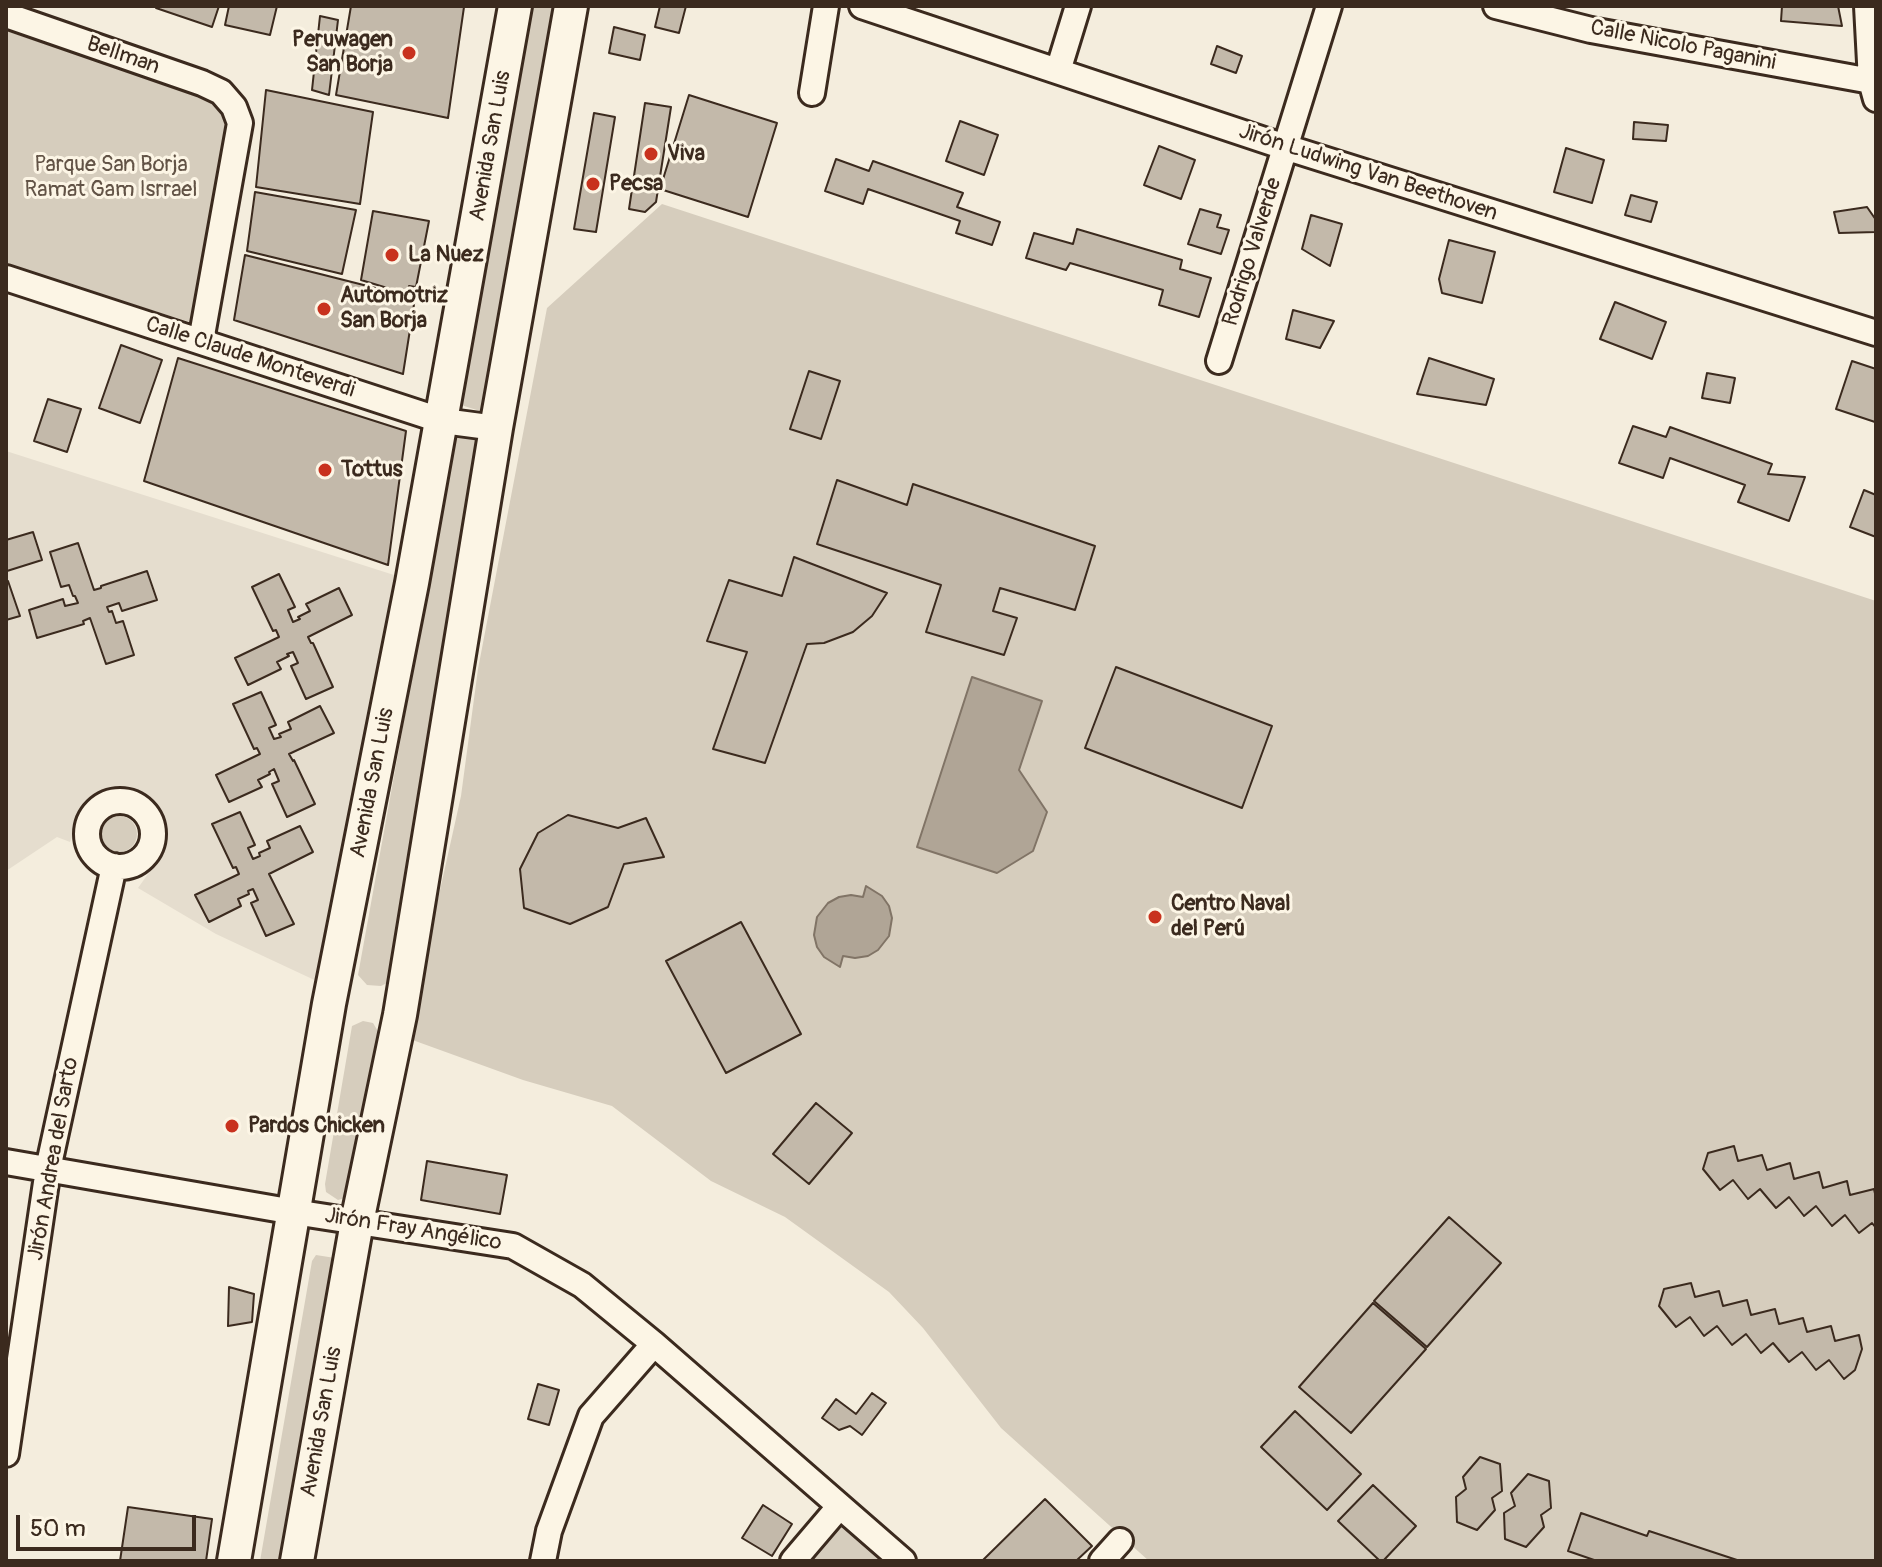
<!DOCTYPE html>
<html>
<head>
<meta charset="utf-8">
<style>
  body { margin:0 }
  #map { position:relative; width:1882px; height:1567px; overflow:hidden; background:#f4eddd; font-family:Pangolin,sans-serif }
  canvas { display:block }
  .frame { position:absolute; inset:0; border:8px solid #3b2a1e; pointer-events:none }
  .scale { position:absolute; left:16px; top:1515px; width:180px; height:36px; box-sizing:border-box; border:4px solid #3b2a1e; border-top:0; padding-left:10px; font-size:24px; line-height:28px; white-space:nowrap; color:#3b2a1e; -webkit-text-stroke:6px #fcf5e5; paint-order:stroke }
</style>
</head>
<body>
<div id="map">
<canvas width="1882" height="1567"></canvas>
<div class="frame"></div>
<div class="scale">50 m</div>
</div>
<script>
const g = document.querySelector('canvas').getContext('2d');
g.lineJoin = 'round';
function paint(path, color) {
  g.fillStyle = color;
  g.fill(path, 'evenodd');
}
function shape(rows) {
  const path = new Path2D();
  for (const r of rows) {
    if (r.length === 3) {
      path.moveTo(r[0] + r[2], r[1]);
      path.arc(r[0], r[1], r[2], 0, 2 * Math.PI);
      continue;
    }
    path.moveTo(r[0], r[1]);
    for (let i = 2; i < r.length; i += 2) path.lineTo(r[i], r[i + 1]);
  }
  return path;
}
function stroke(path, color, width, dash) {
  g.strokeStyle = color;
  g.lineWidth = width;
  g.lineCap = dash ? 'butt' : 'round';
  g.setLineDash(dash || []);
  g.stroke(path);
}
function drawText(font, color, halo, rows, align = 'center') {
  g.font = font + ' Pangolin,sans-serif';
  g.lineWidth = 6;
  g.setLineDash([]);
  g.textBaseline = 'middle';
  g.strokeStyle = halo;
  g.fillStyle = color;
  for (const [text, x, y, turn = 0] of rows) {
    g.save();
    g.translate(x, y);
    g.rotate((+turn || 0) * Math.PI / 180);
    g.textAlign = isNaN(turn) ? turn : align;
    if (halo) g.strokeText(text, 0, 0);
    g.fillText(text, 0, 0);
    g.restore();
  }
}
paint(shape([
  [6,451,394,575,323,984,216,934,138,888,160,857,166,838,165,820,153,801,135,790,117,786,100,792,84,808,70,842,57,837,6,871]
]), '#e5ddce');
paint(shape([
  [528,6,561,6,483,412,458,404],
  [6,31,207,97,227,121,193,323,6,265],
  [662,204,1876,601,1876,1561,1149,1561,1001,1428,923,1328,889,1292,785,1217,711,1181,612,1106,523,1080,407,1038,461,796,478,669,547,308],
  [465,432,477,434,484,445,393,980,381,986,367,985,358,975,455,439],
  [119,834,18],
  [363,1021,373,1023,382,1038,348,1197,338,1200,326,1192,325,1184,352,1026],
  [316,1255,335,1258,287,1561,260,1561,312,1261],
  [839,1520,887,1561,804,1561]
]), '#d6cdbd');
const water = shape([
  [972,677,1042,701,1019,770,1047,812,1033,851,997,873,917,847,972,677],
  [866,886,882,896,889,906,892,918,889,936,878,950,868,956,855,958,843,956,840,967,824,957,817,947,814,935,817,917,828,903,839,897,851,895,863,897,866,886]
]);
paint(water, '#b0a596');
stroke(water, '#817466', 2);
const building = shape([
  [156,6,219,6,212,27,156,8,156,6],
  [229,6,277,6,270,35,225,25,229,6],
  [351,6,464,7,448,118,336,95,351,6],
  [660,6,686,6,679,33,655,27,660,6],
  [1782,6,1838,6,1842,26,1781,21,1782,6],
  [320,16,338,20,329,95,312,90,320,16],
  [614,27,645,35,640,60,609,53,614,27],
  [1217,46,1242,56,1236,73,1211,64,1217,46],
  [266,90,373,112,360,204,256,187,266,90],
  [689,95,777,123,748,217,660,189,689,95],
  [645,103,671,107,656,202,645,212,629,209,645,103],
  [594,113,615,117,596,232,574,229,594,113],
  [960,121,998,135,984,175,946,161,960,121],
  [1634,122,1668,125,1666,141,1633,139,1634,122],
  [1159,146,1195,160,1181,199,1144,185,1159,146],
  [1566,148,1604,160,1592,203,1554,192,1566,148],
  [836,159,869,171,873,161,963,193,957,207,1000,222,992,245,956,233,960,221,868,189,863,204,825,191,836,159],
  [255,192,356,210,342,274,247,251,255,192],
  [1631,195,1657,202,1651,222,1625,215,1631,195],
  [1867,207,1876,220,1876,232,1839,233,1834,212,1867,207],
  [1200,209,1221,215,1217,227,1229,230,1221,254,1188,244,1200,209],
  [373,211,429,221,416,287,409,286,407,294,361,280,373,211],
  [1311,215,1342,224,1330,266,1302,249,1311,215],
  [1077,229,1182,260,1180,269,1211,278,1199,317,1159,305,1163,290,1070,263,1066,270,1026,258,1034,233,1073,244,1077,229],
  [1449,240,1495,252,1482,303,1442,293,1439,279,1449,240],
  [245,255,415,298,403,374,234,320,245,255],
  [1615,302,1666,322,1652,359,1600,339,1615,302],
  [1293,310,1334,321,1320,348,1286,339,1293,310],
  [121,345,162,360,140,423,99,408,121,345],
  [178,358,406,431,388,565,144,481,178,358],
  [1429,358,1494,379,1486,405,1417,394,1429,358],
  [1852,361,1876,369,1875,422,1836,409,1852,361],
  [809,371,840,381,821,439,790,429,809,371],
  [1707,373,1735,378,1730,403,1702,398,1707,373],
  [48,399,81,409,67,452,34,441,48,399],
  [1633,426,1666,437,1670,427,1772,464,1768,474,1805,477,1789,521,1738,502,1745,485,1670,458,1663,478,1619,463,1633,426],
  [837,480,907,505,913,484,1095,546,1075,610,1000,588,993,611,1017,618,1004,655,926,632,941,585,817,544,837,480],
  [1864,490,1876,495,1876,537,1850,527,1864,490],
  [33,532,42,560,7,571,6,540,33,532],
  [78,543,94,590,101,588,101,586,147,571,157,600,122,611,119,603,107,607,109,612,112,611,116,623,123,621,134,655,106,664,90,618,83,621,84,624,37,638,29,610,63,599,65,606,78,603,75,596,73,596,69,585,61,587,50,552,78,543],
  [794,557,887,593,872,616,853,632,824,643,807,644,765,763,713,749,747,652,707,641,729,580,782,596,794,557],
  [279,574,295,607,288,610,293,622,300,619,298,617,310,611,306,604,339,588,352,615,308,637,311,643,313,643,333,687,306,699,291,666,298,663,293,652,287,654,289,656,277,662,281,669,248,685,235,658,279,637,276,630,273,631,252,587,279,574],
  [8,581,20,616,6,620,6,582,8,581],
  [1116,667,1272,726,1242,808,1085,748,1116,667],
  [261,692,276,725,269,728,274,739,281,737,279,734,291,729,288,722,320,706,334,733,289,754,293,761,294,760,315,804,287,817,272,784,279,781,274,769,269,772,270,774,258,780,262,787,229,802,216,775,260,754,257,748,254,749,233,704,261,692],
  [240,812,255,845,248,848,253,859,260,856,259,853,270,848,267,841,300,826,313,852,269,874,294,924,266,936,251,903,258,900,253,889,248,891,249,894,238,899,241,906,209,922,195,895,239,874,236,867,233,868,212,824,240,812],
  [568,815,618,828,646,818,664,857,624,864,608,907,570,924,524,908,520,869,538,833,568,815],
  [741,922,801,1034,726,1073,666,961,741,922],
  [816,1103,852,1133,809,1184,773,1154,816,1103],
  [1734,1146,1738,1161,1762,1155,1767,1170,1790,1163,1794,1179,1819,1172,1823,1188,1847,1181,1850,1195,1874,1189,1876,1198,1876,1228,1872,1223,1859,1233,1845,1215,1832,1226,1816,1206,1804,1216,1789,1197,1776,1208,1760,1189,1748,1199,1733,1180,1720,1190,1703,1169,1708,1153,1734,1146],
  [427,1161,507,1175,500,1214,421,1200,427,1161],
  [1449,1217,1501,1263,1427,1347,1374,1301,1449,1217],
  [1691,1283,1695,1297,1719,1291,1723,1306,1747,1300,1751,1315,1775,1309,1779,1324,1803,1318,1807,1332,1831,1326,1835,1341,1859,1335,1862,1349,1855,1370,1844,1379,1829,1360,1816,1370,1802,1352,1789,1362,1773,1343,1761,1353,1746,1334,1732,1345,1717,1326,1704,1336,1690,1317,1676,1327,1659,1306,1664,1289,1691,1283],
  [229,1287,254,1294,252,1322,228,1326,229,1287],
  [1373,1303,1426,1349,1351,1433,1299,1387,1373,1303],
  [538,1384,559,1390,549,1425,528,1419,538,1384],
  [872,1393,886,1403,862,1435,850,1426,839,1430,822,1418,836,1399,856,1414,872,1393],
  [1295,1411,1361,1474,1327,1510,1261,1447,1295,1411],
  [1480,1457,1500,1464,1502,1491,1492,1498,1495,1510,1477,1530,1457,1522,1456,1497,1466,1489,1463,1477,1480,1457],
  [1528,1474,1549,1481,1551,1508,1541,1515,1544,1527,1526,1547,1505,1539,1504,1513,1515,1506,1511,1493,1528,1474],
  [1373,1485,1416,1526,1383,1561,1380,1561,1338,1521,1373,1485],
  [1045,1499,1092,1546,1076,1561,982,1561,1045,1499],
  [763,1505,792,1524,772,1556,742,1538,763,1505],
  [128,1507,212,1519,206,1561,120,1561,128,1507],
  [1581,1513,1647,1536,1649,1531,1737,1560,1597,1561,1568,1551,1581,1513]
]);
paint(building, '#c3b9aa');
stroke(building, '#3b2a1e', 2);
const minor = shape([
  [862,6,1285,147,1876,333],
  [1496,6,1591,30,1871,81],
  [1867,6,1871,81,1876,99],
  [6,15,202,83,221,92,234,107,240,123,201,341],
  [1058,71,1078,6],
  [812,93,826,6],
  [6,278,443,421,496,428],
  [1219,361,1329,6],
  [120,834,33],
  [6,1162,294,1212,513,1246,582,1285,654,1344,903,1561],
  [6,1454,48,1169,114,866],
  [543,1561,549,1531,591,1416,654,1344],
  [793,1561,839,1507],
  [1102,1561,1120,1541]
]);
const secondary = shape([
  [234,1561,329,1004,412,583,515,6],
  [297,1561,357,1222,400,1015,496,428,571,6]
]);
stroke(minor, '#3b2a1e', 30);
stroke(secondary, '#3b2a1e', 38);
stroke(minor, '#fcf5e5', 24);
stroke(secondary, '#fcf5e5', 32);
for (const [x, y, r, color] of [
  [409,53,8,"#c8321e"],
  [651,154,8,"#c8321e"],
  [593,184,8,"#c8321e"],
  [392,255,8,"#c8321e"],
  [324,309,8,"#c8321e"],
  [325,470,8,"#c8321e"],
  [1155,917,8,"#c8321e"],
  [232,1126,8,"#c8321e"]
]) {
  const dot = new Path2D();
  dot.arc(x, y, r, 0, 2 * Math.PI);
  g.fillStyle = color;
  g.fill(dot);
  stroke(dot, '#fcf5e5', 3);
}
drawText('bold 22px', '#3b2a1e', '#fcf5e5', [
  ["Peruwagen",393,40,"right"],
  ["San Borja",393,65,"right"],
  ["Viva",667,154],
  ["Pecsa",609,184],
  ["La Nuez",408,255],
  ["Automotriz",340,296],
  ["San Borja",340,321],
  ["Tottus",341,470],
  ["Centro Naval",1171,904],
  ["del Perú",1171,929],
  ["Pardos Chicken",248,1126]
], 'left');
drawText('22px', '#3b2a1e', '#fcf5e5', [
  ["Calle Nicolo Paganini",1683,46,11],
  ["Bellman",123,56,19],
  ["Avenida San Luis",491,146,-80],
  ["Jirón Ludwing Van Beethoven",1368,173,18],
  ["Rodrigo Valverde",1253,252,-73],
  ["Calle Claude Monteverdi",250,358,18],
  ["Avenida San Luis",373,783,-79],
  ["Jirón Andrea del Sarto",54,1159,-80],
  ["Jirón Fray Angélico",413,1230,9],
  ["Avenida San Luis",322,1422,-80]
]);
drawText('22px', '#625346', '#fcf5e5', [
  ["Parque San Borja",111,165],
  ["Ramat Gam Isrrael",111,190]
]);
</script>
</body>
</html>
